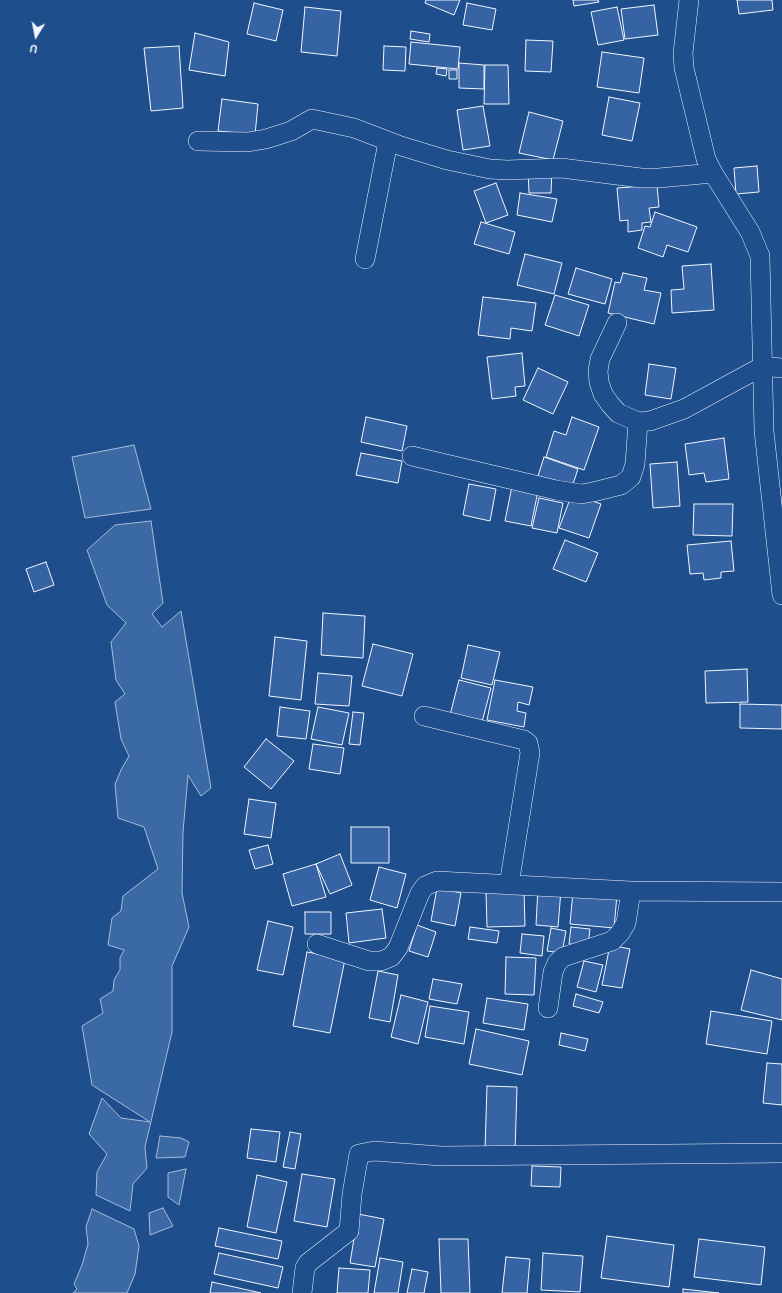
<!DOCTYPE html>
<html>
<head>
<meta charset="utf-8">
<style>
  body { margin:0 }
  #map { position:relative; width:782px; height:1293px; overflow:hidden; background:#1f4e8c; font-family:Figtree,sans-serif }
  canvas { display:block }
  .north { position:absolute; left:16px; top:16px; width:40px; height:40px; -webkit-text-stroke:3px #1f4e8c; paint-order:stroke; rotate:190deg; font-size:11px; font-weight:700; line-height:16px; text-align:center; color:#f2f6ff }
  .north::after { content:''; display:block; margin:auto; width:14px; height:18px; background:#f2f6ff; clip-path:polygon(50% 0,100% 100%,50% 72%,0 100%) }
</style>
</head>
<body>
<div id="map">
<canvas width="782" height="1293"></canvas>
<div class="north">U</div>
</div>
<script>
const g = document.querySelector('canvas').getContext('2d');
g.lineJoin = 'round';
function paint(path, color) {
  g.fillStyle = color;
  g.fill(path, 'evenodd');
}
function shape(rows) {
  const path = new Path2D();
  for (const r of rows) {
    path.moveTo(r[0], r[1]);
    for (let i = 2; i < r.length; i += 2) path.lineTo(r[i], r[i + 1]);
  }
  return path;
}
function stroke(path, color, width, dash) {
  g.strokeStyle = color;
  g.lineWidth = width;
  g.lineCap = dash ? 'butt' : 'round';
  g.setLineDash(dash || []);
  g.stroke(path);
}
const water = shape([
  [134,445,151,509,85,518,72,457,134,445],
  [151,521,163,603,152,614,162,627,181,611,211,788,201,796,188,775,183,832,182,893,189,927,172,966,172,1032,145,1147,147,1168,133,1184,130,1211,96,1195,97,1172,107,1154,89,1134,102,1098,121,1118,150,1122,92,1085,82,1026,103,1013,100,999,113,991,114,980,120,970,120,958,124,950,108,945,112,918,121,911,123,896,158,869,144,827,118,818,115,784,122,768,129,756,121,739,115,702,125,694,116,680,111,642,126,623,107,605,87,550,115,525,151,521],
  [160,1136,181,1138,189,1142,185,1157,156,1158,160,1136],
  [186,1169,179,1205,168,1197,168,1173,186,1169],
  [163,1208,173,1226,150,1235,149,1213,163,1208],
  [92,1209,134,1229,139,1246,135,1274,127,1293,73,1293,77,1289,74,1284,82,1265,88,1244,86,1227,92,1209]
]);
paint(water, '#3b69a3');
stroke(water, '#a8bbd7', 1);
const building = shape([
  [426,0,460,0,454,15,425,3,426,0],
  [573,0,598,0,599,2,574,6,573,0],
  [737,0,772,0,773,10,739,14,737,0],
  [254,3,283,10,276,41,247,34,254,3],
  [467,3,496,9,492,30,463,25,467,3],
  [654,5,658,35,625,39,621,9,654,5],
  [305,7,341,11,337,56,301,52,305,7],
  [617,7,624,40,598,45,591,12,617,7],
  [411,31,430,34,429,42,410,39,411,31],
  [195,33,229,42,225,76,189,70,195,33],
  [526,40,553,41,551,72,525,71,526,40],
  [411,42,460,47,458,69,409,64,411,42],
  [179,46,183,108,151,111,144,48,179,46],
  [384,46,406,47,405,71,383,70,384,46],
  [602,52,644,58,639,93,597,87,602,52],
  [459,63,484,65,484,89,459,88,459,63],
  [485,65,508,65,509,104,484,104,485,65],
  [437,68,447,69,446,76,436,74,437,68],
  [449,70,457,70,457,79,449,79,449,70],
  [609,97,640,103,632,141,602,135,609,97],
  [222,99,258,104,255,135,218,131,222,99],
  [483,106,490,146,463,150,457,110,483,106],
  [529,112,563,121,553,160,519,153,529,112],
  [757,166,759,192,736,194,734,168,757,166],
  [552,169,551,193,529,193,528,170,552,169],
  [496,183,508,215,486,223,474,191,496,183],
  [657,185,659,207,649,208,651,222,642,223,642,230,628,232,628,220,620,221,617,188,657,185],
  [520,193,557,199,552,222,517,215,520,193],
  [655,212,697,227,688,252,667,245,663,257,638,248,645,226,650,227,655,212],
  [481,222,515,232,509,254,474,244,481,222],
  [525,254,562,263,554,294,517,285,525,254],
  [711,264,714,310,672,313,671,290,684,289,682,266,711,264],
  [576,268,612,279,605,304,568,294,576,268],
  [623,273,647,278,644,290,661,293,654,324,608,313,615,282,620,283,623,273],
  [555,295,589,305,579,336,545,325,555,295],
  [483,297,536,303,532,331,511,328,510,339,478,335,483,297],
  [522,353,525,386,515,387,516,396,492,399,487,357,522,353],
  [649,364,676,368,671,399,645,395,649,364],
  [538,368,568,382,553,414,523,400,538,368],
  [366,417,407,426,402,451,361,442,366,417],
  [572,417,599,427,584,470,546,457,554,431,566,435,572,417],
  [724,438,729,479,706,482,704,473,689,475,685,444,724,438],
  [361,453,402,461,398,483,356,475,361,453],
  [544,457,578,469,571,490,537,479,544,457],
  [677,462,680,506,653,508,650,464,677,462],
  [469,484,496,489,490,521,463,515,469,484],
  [512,486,538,491,531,526,505,521,512,486],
  [572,494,601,504,589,538,559,528,572,494],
  [539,498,563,503,557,533,532,528,539,498],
  [694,504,733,504,732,536,693,535,694,504],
  [565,540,598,553,586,582,553,569,565,540],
  [731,541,734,571,721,572,721,578,704,580,703,573,690,574,687,545,731,541],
  [46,562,54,585,34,592,26,569,46,562],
  [323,613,365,616,363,658,321,655,323,613],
  [275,637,307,641,301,700,269,696,275,637],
  [373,644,413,654,402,696,362,686,373,644],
  [468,645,500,652,492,685,461,678,468,645],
  [747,669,748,702,706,703,705,671,747,669],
  [318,673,352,676,349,706,315,704,318,673],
  [459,680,491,688,482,722,450,715,459,680],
  [495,680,533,687,529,705,518,702,517,711,526,713,524,727,487,720,495,680],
  [740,704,782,705,782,729,740,728,740,704],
  [280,707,310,711,306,739,277,736,280,707],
  [318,707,349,713,342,745,311,739,318,707],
  [353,712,364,713,360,745,349,744,353,712],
  [266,739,294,761,271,789,244,767,266,739],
  [313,744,344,748,340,774,309,769,313,744],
  [249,799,276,803,271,838,244,834,249,799],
  [351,827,389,827,389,863,351,863,351,827],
  [268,845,273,864,255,869,249,850,268,845],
  [340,854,352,885,330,894,316,864,340,854],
  [316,864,326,897,292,906,283,874,316,864],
  [379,867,406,874,397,908,370,900,379,867],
  [437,888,461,893,455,926,431,921,437,888],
  [538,888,561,890,558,927,536,925,538,888],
  [524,891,525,926,487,927,486,892,524,891],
  [573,891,617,895,614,928,570,924,573,891],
  [382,909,386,938,349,943,346,913,382,909],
  [305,912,331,912,331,934,305,934,305,912],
  [268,921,293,927,283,975,257,970,268,921],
  [417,925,436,932,428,957,409,951,417,925],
  [470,927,499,931,497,943,468,939,470,927],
  [571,927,590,929,588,946,569,944,571,927],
  [551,928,566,931,562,953,547,951,551,928],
  [522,934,544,936,542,956,520,953,522,934],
  [610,945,630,949,622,988,602,985,610,945],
  [307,952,345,959,330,1033,293,1026,307,952],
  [506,957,536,958,534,995,505,994,506,957],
  [584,961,603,965,596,992,577,987,584,961],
  [751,970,782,979,782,1020,741,1010,751,970],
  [378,971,398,975,390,1022,369,1018,378,971],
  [433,979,462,984,457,1004,429,999,433,979],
  [576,994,603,1002,599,1013,573,1006,576,994],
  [401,995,428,1002,418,1044,391,1037,401,995],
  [487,998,528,1004,524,1030,483,1023,487,998],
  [430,1006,469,1012,464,1044,425,1037,430,1006],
  [711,1011,772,1021,767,1054,706,1044,711,1011],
  [476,1029,529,1041,522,1075,469,1064,476,1029],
  [561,1033,588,1039,585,1051,559,1045,561,1033],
  [767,1063,782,1064,782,1105,763,1103,767,1063],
  [487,1086,517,1087,515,1151,485,1150,487,1086],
  [251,1129,280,1132,276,1162,247,1158,251,1129],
  [290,1132,301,1134,295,1169,283,1167,290,1132],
  [532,1166,561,1167,560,1187,531,1186,532,1166],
  [302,1174,335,1179,327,1227,294,1221,302,1174],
  [257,1175,287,1182,276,1233,247,1227,257,1175],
  [358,1214,384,1219,375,1267,350,1263,358,1214],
  [219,1228,282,1241,278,1259,215,1246,219,1228],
  [607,1236,674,1245,669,1287,601,1278,607,1236],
  [439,1239,468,1239,470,1293,441,1293,439,1239],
  [699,1239,765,1247,761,1285,694,1277,699,1239],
  [219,1253,283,1267,278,1288,214,1274,219,1253],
  [543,1253,583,1256,580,1292,541,1290,543,1253],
  [506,1257,530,1259,527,1293,502,1293,506,1257],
  [380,1258,403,1262,398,1293,374,1293,380,1258],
  [339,1268,370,1270,368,1293,337,1293,339,1268],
  [412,1269,428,1272,424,1293,407,1293,412,1269],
  [212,1282,261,1293,210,1293,212,1282],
  [683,1289,719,1293,683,1293,683,1289]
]);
paint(building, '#3563a3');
stroke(building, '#f2f6ff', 1);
const street = shape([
  [689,0,683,53,684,68,706,159,713,173,750,232,760,256,764,431,782,595],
  [198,141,248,142,266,139,291,131,312,119,354,128,401,146,447,160,490,169,507,170,561,168,641,178,659,178,713,173],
  [365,259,388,142],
  [617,323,600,359,598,371,599,382,603,394,610,404,618,413,638,422,650,421,684,409,763,366,782,368],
  [412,456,556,490,581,494,593,492,621,485,631,477,635,464,638,422],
  [424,716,524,740,528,743,530,753,509,885],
  [317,944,369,961,381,961,391,957,398,948,420,893,425,886,437,881,631,891,782,892],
  [548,1008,553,972,557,963,563,957,612,941,620,933,626,923,631,891],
  [302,1293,305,1268,308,1263,349,1231,352,1194,359,1154,374,1151,441,1156,782,1153]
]);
stroke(street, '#f2f6ff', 20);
stroke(street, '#1f4e8c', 19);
</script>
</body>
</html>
